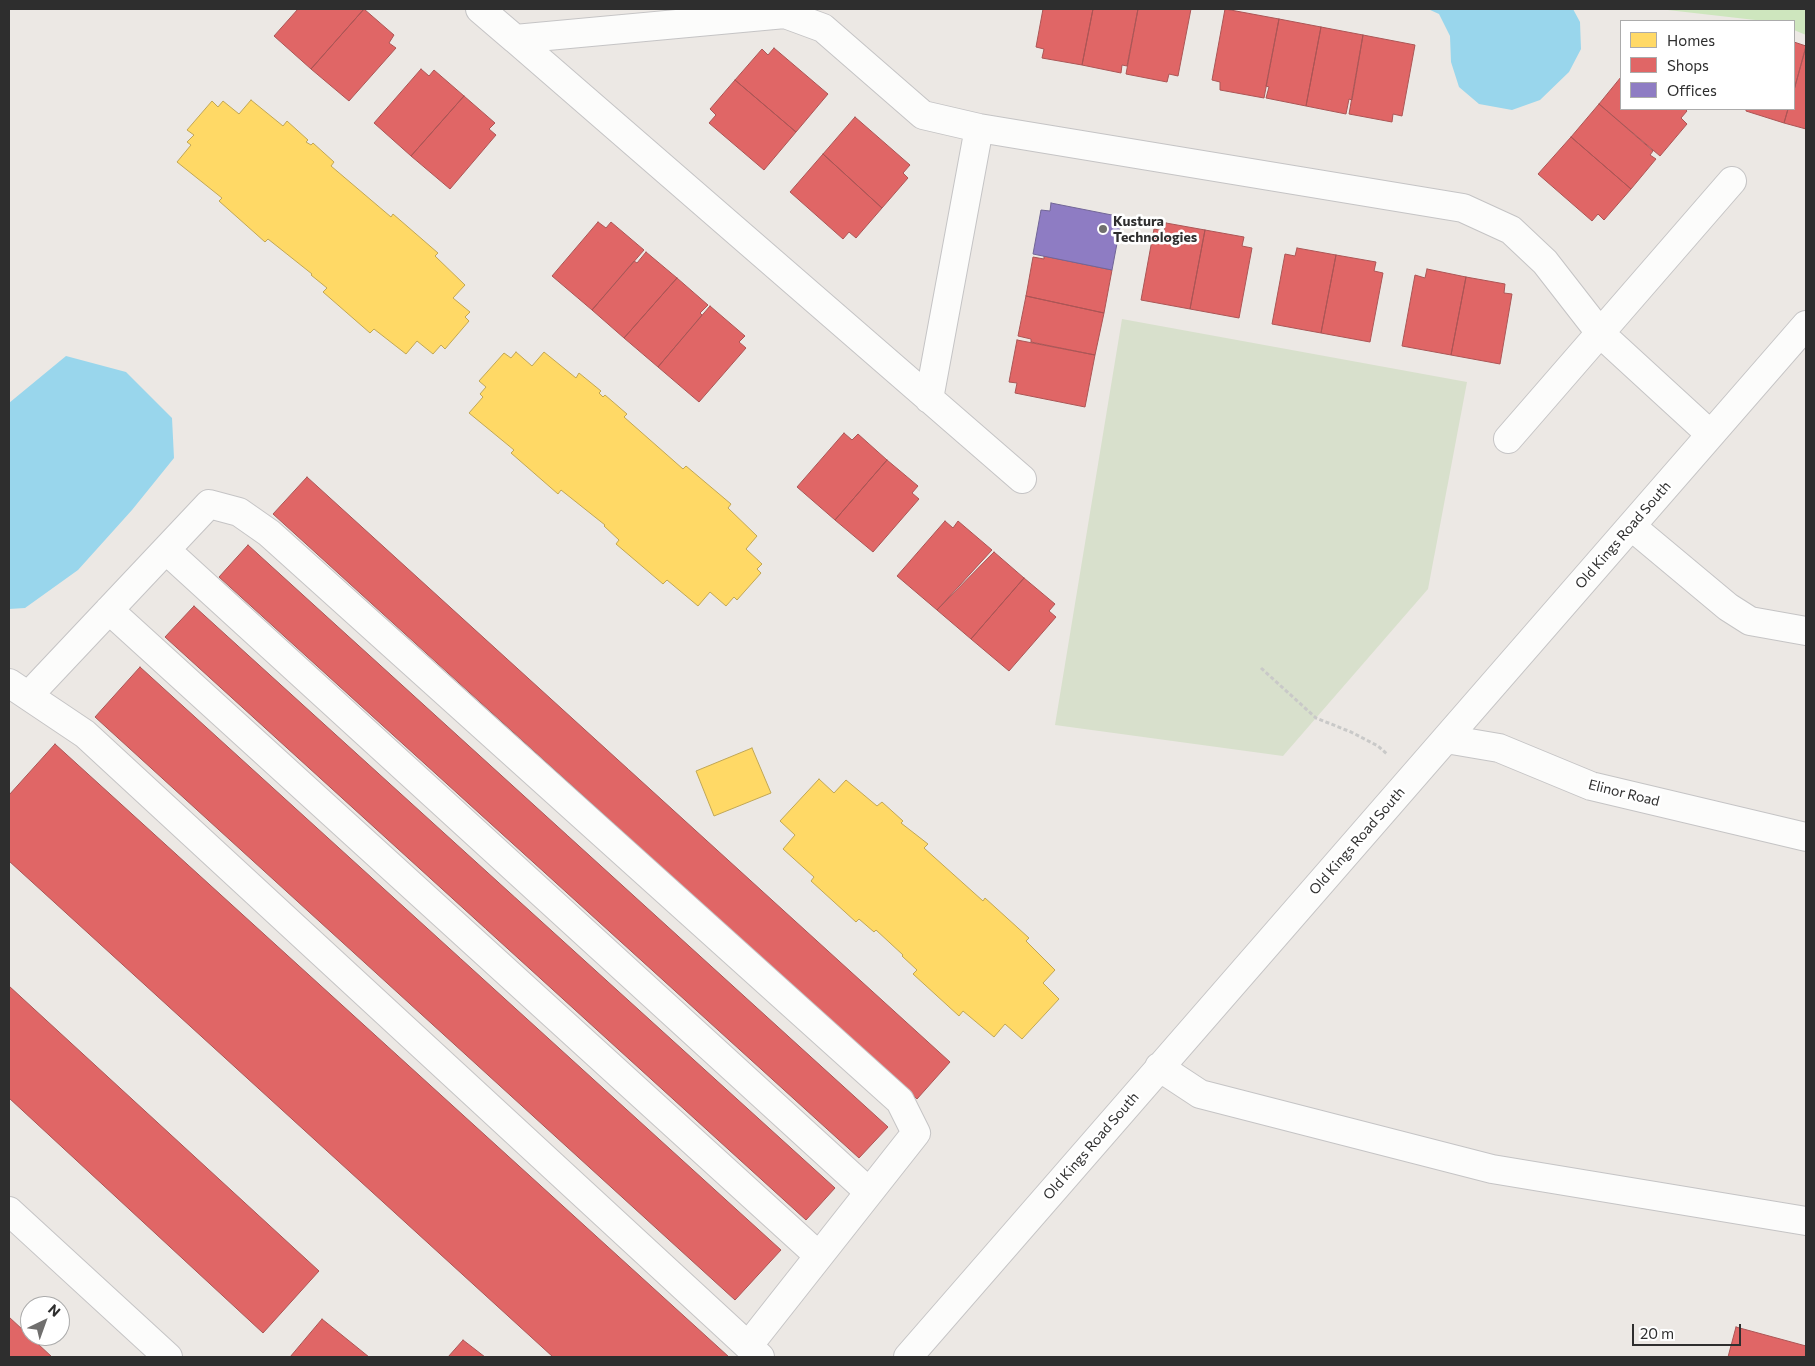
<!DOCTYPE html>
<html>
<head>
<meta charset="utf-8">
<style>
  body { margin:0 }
  #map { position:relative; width:1815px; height:1366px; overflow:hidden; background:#ece8e4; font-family:Commissioner,sans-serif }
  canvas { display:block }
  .frame { position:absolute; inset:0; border:10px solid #2e2e2e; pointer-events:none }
  .legend { position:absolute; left:1620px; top:20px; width:175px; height:90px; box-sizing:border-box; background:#fff; border:1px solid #ababab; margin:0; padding:6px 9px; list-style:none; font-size:15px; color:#2e2e2e }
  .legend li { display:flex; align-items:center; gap:10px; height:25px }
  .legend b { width:25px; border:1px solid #ababab }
  .north { position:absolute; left:20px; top:1296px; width:50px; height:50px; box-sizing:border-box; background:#fff; border:1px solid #ababab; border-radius:50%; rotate:42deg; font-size:14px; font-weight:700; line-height:20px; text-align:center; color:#2e2e2e }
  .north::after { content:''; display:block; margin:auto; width:18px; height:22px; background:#706f6e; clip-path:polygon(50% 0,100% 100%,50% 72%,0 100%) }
  .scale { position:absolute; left:1632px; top:1324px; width:109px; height:22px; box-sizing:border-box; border:2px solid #2e2e2e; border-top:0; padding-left:6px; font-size:15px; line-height:18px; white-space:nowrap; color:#2e2e2e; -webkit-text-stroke:4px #fff; paint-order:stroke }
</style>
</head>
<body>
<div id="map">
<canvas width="1815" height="1366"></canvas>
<div class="frame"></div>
<ul class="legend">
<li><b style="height:14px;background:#ffd966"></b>Homes</li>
<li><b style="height:14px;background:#e06666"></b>Shops</li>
<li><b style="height:14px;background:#8e7cc3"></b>Offices</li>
</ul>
<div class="north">N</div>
<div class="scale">20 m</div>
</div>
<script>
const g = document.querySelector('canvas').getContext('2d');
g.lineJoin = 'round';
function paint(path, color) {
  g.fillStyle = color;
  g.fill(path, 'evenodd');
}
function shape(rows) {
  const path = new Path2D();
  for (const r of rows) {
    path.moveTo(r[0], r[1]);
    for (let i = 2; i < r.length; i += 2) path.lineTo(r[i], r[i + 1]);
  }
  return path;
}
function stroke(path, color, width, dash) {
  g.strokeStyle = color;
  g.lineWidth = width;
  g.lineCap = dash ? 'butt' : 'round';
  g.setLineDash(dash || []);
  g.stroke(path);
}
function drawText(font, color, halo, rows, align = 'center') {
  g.font = font + ' Commissioner,sans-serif';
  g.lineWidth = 5;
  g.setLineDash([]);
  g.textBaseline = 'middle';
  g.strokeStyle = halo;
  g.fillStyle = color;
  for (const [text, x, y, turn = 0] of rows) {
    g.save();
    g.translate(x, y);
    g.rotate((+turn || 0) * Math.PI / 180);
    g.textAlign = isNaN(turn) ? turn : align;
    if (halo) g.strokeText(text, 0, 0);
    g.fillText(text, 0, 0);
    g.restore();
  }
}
paint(shape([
  [1659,9,1806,9,1806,35,1794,30,1794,21,1764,21]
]), '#cee6be');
paint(shape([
  [1122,319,1467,382,1428,589,1283,756,1055,725]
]), '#d8e0cc');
paint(shape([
  [1428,9,1573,9,1580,22,1581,49,1569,72,1540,100,1512,110,1479,104,1459,87,1451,62,1450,36,1439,14],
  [66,356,126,372,172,418,174,458,132,510,78,570,25,608,9,609,9,403]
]), '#99d6ec');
const homes = shape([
  [251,100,283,126,287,121,308,140,306,142,311,145,313,143,334,162,331,166,391,217,393,214,438,253,435,256,465,285,453,298,470,312,465,317,469,321,445,349,441,345,433,354,417,341,406,354,374,329,370,333,323,292,327,288,311,275,312,274,268,239,265,242,219,201,222,198,177,162,191,145,187,142,194,135,187,130,212,101,218,107,223,101,239,114,251,100],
  [516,352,532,366,544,352,576,378,579,373,601,391,599,393,603,397,605,395,627,414,624,417,683,469,686,466,731,504,728,508,757,536,746,549,762,564,757,569,761,573,737,600,734,597,726,606,710,592,698,606,667,580,663,584,616,544,619,540,604,526,605,525,561,490,558,494,511,453,514,450,469,413,483,397,480,394,486,387,479,381,504,353,511,358,516,352],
  [752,748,771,793,714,816,696,771,752,748],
  [819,779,834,793,846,780,877,806,882,802,903,821,901,823,928,844,924,848,983,901,985,898,1029,938,1026,941,1055,970,1043,983,1059,999,1022,1039,1005,1024,994,1037,963,1011,959,1016,913,974,917,970,902,956,903,955,876,930,874,932,859,919,856,922,811,881,814,877,783,849,795,835,780,821,819,779]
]);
paint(homes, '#ffd966');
stroke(homes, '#c0a655', 1);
const shops = shape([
  [298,9,364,9,311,69,274,36,298,9],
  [364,9,394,35,389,43,396,48,349,101,311,69,364,9],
  [1043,9,1093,9,1082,65,1042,58,1044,49,1036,47,1043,9],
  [1093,9,1138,9,1127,66,1122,65,1121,73,1082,65,1093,9],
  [1138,9,1191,9,1178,76,1169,74,1167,82,1126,74,1138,9],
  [1225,9,1279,19,1264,98,1220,90,1220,82,1212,80,1225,9],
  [1279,19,1321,27,1306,106,1266,98,1269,87,1266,86,1279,19],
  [1321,27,1363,35,1352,100,1349,99,1346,114,1306,106,1321,27],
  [1363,35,1415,45,1402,116,1393,114,1392,122,1349,114,1363,35],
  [1794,42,1806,46,1794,90,1794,42],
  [1806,47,1806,129,1784,123,1788,109,1794,109,1794,90,1806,47],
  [774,48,828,94,796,132,735,80,762,49,768,55,774,48],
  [421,69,429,76,434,70,464,96,411,156,374,123,421,69],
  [1621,77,1621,109,1685,109,1687,111,1681,118,1687,124,1660,156,1599,104,1621,77],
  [735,80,796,132,764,170,709,123,716,115,710,109,735,80],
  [464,96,495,123,489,129,496,135,450,189,411,156,464,96],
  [1599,104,1653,151,1650,155,1656,159,1631,189,1571,137,1599,104],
  [1746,109,1788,109,1784,123,1746,111,1746,109],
  [855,117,910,165,903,173,908,178,882,208,823,154,855,117],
  [1571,137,1631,189,1604,220,1598,214,1592,221,1538,174,1571,137],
  [823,154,882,208,856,238,849,232,843,239,790,192,823,154],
  [598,222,606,228,611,222,644,250,592,310,552,276,598,222],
  [1166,223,1205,230,1190,309,1141,300,1154,229,1164,231,1166,223],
  [1205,230,1244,237,1242,246,1252,248,1239,318,1190,309,1205,230],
  [1297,248,1336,255,1321,333,1272,324,1285,254,1295,256,1297,248],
  [646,252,677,278,624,338,592,310,634,261,637,263,646,252],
  [1336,255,1376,262,1374,271,1383,273,1370,342,1321,333,1336,255],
  [1044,256,1112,270,1104,313,1026,296,1033,257,1044,259,1044,256],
  [1427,269,1466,277,1451,355,1402,346,1415,275,1425,278,1427,269],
  [1466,277,1505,284,1504,293,1512,294,1500,364,1451,355,1466,277],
  [677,278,708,305,700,313,702,315,658,367,624,338,677,278],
  [1026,296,1104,313,1095,355,1031,342,1031,339,1018,336,1026,296],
  [710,306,745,336,739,342,746,348,699,402,658,367,710,306],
  [1017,340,1095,355,1085,407,1015,393,1017,383,1009,382,1017,340],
  [844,433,852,440,858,434,887,460,835,520,797,487,844,433],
  [887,460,918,486,912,493,919,499,873,552,835,520,887,460],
  [307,477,950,1062,917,1099,273,514,307,477],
  [945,521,953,528,958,521,992,550,937,610,897,576,945,521],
  [248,545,888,1127,859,1158,219,577,248,545],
  [994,552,1024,578,971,639,937,610,994,552],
  [1024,578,1055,604,1049,611,1056,617,1009,671,971,639,1024,578],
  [194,606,835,1188,806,1220,165,637,194,606],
  [140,667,781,1250,735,1300,95,717,140,667],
  [55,744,729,1357,553,1357,9,861,9,795,55,744],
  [9,986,319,1271,263,1333,9,1098,9,986],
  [9,1317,52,1357,9,1357,9,1317],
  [322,1319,369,1357,290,1357,322,1319],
  [1736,1327,1806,1346,1806,1357,1728,1357,1736,1327],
  [463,1340,485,1357,448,1357,463,1340]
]);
paint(shops, '#e06666');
stroke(shops, '#ab5555', 1);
const offices = shape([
  [1051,203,1122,217,1112,270,1033,254,1041,210,1050,211,1051,203]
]);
paint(offices, '#8e7cc3');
stroke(offices, '#716596', 1);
const minor = shape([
  [480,9,515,39,785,14,823,28,923,115,979,128,1463,208,1511,230,1545,262,1601,334,1710,434],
  [515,39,1022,479],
  [929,399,979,128],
  [1508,439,1732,181],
  [1631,526,1728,607,1750,621,1806,631],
  [166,550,869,1192],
  [109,610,819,1256],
  [9,683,85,734,760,1357],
  [29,695,209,504,239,512,269,533,900,1101,916,1133,748,1346],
  [1446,739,1499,748,1591,786,1806,837],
  [1159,1067,1200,1094,1492,1169,1806,1221],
  [9,1211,168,1357],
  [908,1357,1806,325]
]);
stroke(minor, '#c5c4c5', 30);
stroke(shape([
  [1261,668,1316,718,1351,732,1378,746,1388,755]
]), '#c9c9c8', 3, [4, 2.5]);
stroke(minor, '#fcfcfb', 28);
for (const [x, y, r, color] of [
  [1103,229,5,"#706f6e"]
]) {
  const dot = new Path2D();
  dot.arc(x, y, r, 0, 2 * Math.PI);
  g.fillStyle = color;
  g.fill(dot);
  stroke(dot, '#fff', 2);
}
drawText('bold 14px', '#2e2e2e', '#fff', [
  ["Kustura",1113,221],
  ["Technologies",1113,237]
], 'left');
drawText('14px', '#2e2e2e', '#fff', [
  ["Old Kings Road South",1623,535,-49],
  ["Elinor Road",1624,793,14],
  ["Old Kings Road South",1357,841,-49],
  ["Old Kings Road South",1091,1146,-49]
]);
</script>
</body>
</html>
